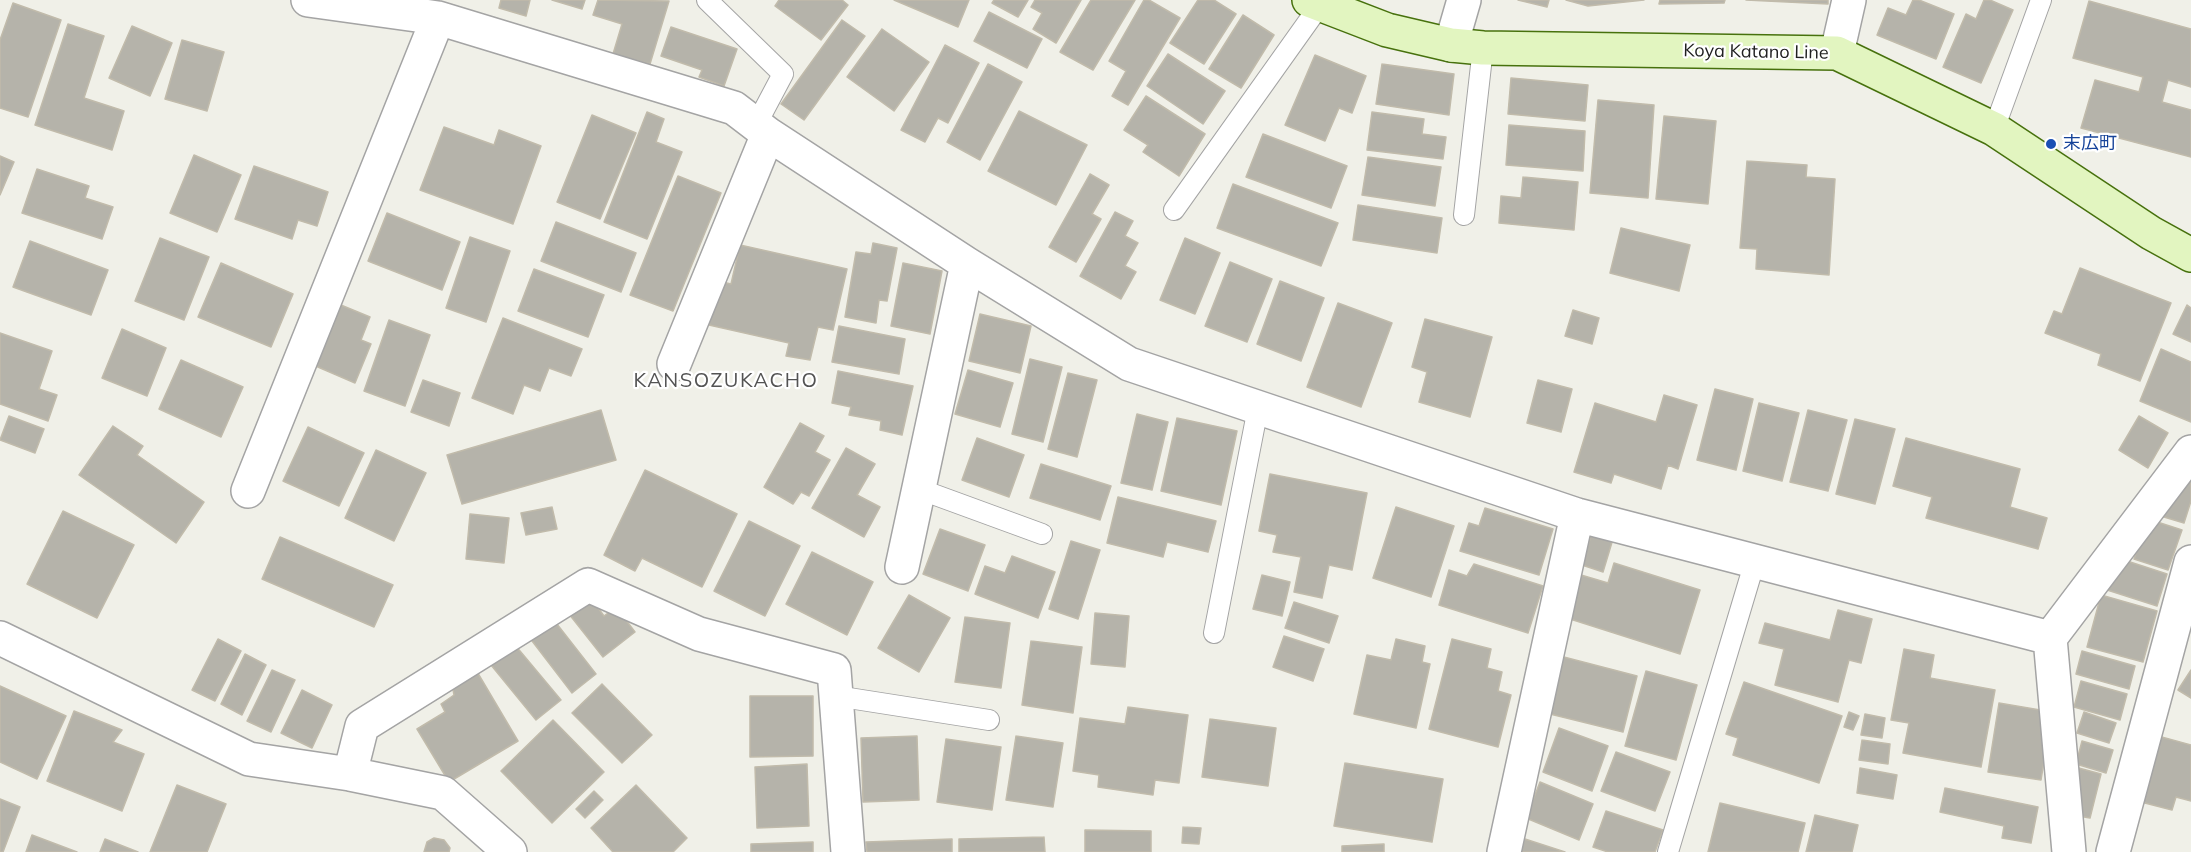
<!DOCTYPE html>
<html>
<head>
<meta charset="utf-8">
<style>
  body { margin:0 }
  canvas { display:block; background:#f0f0e8 }
</style>
</head>
<body>
<canvas width="2191" height="852"></canvas>
<script>
const g = document.querySelector('canvas').getContext('2d');
g.lineJoin = 'round';
function paint(path, color) {
  g.fillStyle = color;
  g.fill(path, 'evenodd');
}
function shape(rows) {
  const path = new Path2D();
  for (const r of rows) {
    path.moveTo(r[0], r[1]);
    for (let i = 2; i < r.length; i += 2) path.lineTo(r[i], r[i + 1]);
  }
  return path;
}
function stroke(path, color, width, dash) {
  g.strokeStyle = color;
  g.lineWidth = width;
  g.lineCap = dash ? 'butt' : 'round';
  g.setLineDash(dash || []);
  g.stroke(path);
}
function drawText(font, color, halo, rows, align = 'center') {
  g.font = font + ' Mulish,"Noto Sans JP",sans-serif';
  g.lineWidth = 4.5;
  g.setLineDash([]);
  g.textBaseline = 'middle';
  g.strokeStyle = halo;
  g.fillStyle = color;
  for (const [text, x, y, turn = 0] of rows) {
    g.save();
    g.translate(x, y);
    g.rotate((+turn || 0) * Math.PI / 180);
    g.textAlign = isNaN(turn) ? turn : align;
    if (halo) g.strokeText(text, 0, 0);
    g.fillText(text, 0, 0);
    g.restore();
  }
}
const building = shape([
  [501,0,530,0,526,16,499,8,501,0],
  [552,0,585,0,582,9,552,0],
  [598,0,669,1,650,64,613,54,622,24,593,15,598,0],
  [779,0,842,0,848,5,821,40,775,6,779,0],
  [894,0,969,0,958,27,894,0],
  [994,0,1028,0,1018,17,992,3,994,0],
  [1035,0,1081,0,1056,43,1033,29,1042,13,1031,7,1035,0],
  [1091,0,1135,0,1093,70,1060,52,1091,0],
  [1144,0,1149,0,1180,18,1128,105,1112,96,1126,71,1109,61,1144,0],
  [1198,0,1214,0,1236,14,1204,64,1170,43,1198,0],
  [1518,0,1549,0,1547,7,1518,0],
  [1566,0,1644,0,1588,6,1566,0],
  [1660,0,1725,0,1724,3,1659,4,1660,0],
  [1746,0,1828,0,1828,4,1746,0],
  [1913,0,1919,0,1954,14,1936,59,1877,35,1888,8,1906,15,1913,0],
  [1984,0,1990,0,2013,10,1981,83,1943,67,1966,14,1976,19,1984,0],
  [2089,1,2191,29,2191,87,2168,80,2162,102,2191,110,2191,157,2081,128,2095,80,2139,92,2143,77,2073,58,2089,1],
  [13,3,61,20,28,117,0,108,0,40,13,3],
  [989,12,1042,39,1027,68,974,41,989,12],
  [1243,15,1274,35,1241,88,1209,69,1243,15],
  [842,20,865,36,804,120,781,104,842,20],
  [68,24,104,36,84,98,124,111,112,150,35,125,68,24],
  [132,26,172,43,150,96,109,78,132,26],
  [671,27,737,49,724,86,699,77,702,70,661,56,671,27],
  [882,29,929,62,894,111,847,77,882,29],
  [182,40,224,52,207,111,165,99,182,40],
  [945,45,979,63,948,123,938,118,925,142,901,130,945,45],
  [1168,54,1225,91,1203,124,1147,86,1168,54],
  [1315,55,1366,76,1352,113,1339,108,1325,141,1285,125,1315,55],
  [988,64,1022,82,980,160,947,142,988,64],
  [1382,64,1454,74,1449,115,1376,104,1382,64],
  [1511,78,1588,85,1585,121,1508,114,1511,78],
  [1146,96,1205,134,1179,176,1143,152,1148,145,1124,130,1146,96],
  [1598,100,1654,105,1648,198,1590,193,1598,100],
  [1019,111,1087,145,1056,205,988,171,1019,111],
  [647,112,664,119,656,142,682,152,647,239,604,222,647,112],
  [1372,112,1424,119,1422,134,1446,137,1443,159,1367,150,1372,112],
  [592,115,636,133,600,219,557,202,592,115],
  [1664,116,1716,121,1708,204,1656,199,1664,116],
  [1509,125,1585,131,1583,171,1506,165,1509,125],
  [444,127,494,145,499,130,541,146,513,224,420,190,444,127],
  [1263,134,1347,166,1331,208,1246,177,1263,134],
  [194,155,241,175,217,232,170,213,194,155],
  [0,156,14,162,0,195,0,156],
  [1368,157,1441,167,1435,206,1362,195,1368,157],
  [1747,161,1807,165,1806,177,1835,179,1829,275,1756,269,1757,249,1740,248,1747,161],
  [254,166,328,192,317,226,298,220,292,239,235,219,254,166],
  [37,169,89,186,85,198,113,207,102,239,22,213,37,169],
  [1090,174,1109,185,1092,214,1101,219,1076,262,1049,247,1090,174],
  [678,176,721,193,673,311,630,295,678,176],
  [1523,177,1578,182,1574,230,1499,223,1501,196,1521,198,1523,177],
  [1233,184,1338,223,1321,266,1217,228,1233,184],
  [1358,205,1442,218,1437,253,1353,240,1358,205],
  [1115,212,1133,221,1125,236,1138,243,1125,266,1136,272,1121,299,1080,276,1115,212],
  [387,213,460,242,442,290,368,261,387,213],
  [556,222,636,253,621,292,541,261,556,222],
  [1621,228,1690,245,1679,291,1610,273,1621,228],
  [470,237,510,251,486,322,446,308,470,237],
  [160,238,209,257,184,320,135,301,160,238],
  [1185,238,1220,253,1195,314,1160,300,1185,238],
  [30,241,108,270,91,315,13,287,30,241],
  [873,243,897,248,887,301,879,300,876,323,845,317,856,252,871,254,873,243],
  [740,245,847,269,833,330,818,327,810,360,786,356,789,343,709,325,718,281,731,284,740,245],
  [1230,262,1272,279,1247,342,1205,326,1230,262],
  [221,263,293,294,271,347,198,317,221,263],
  [903,263,942,271,930,334,891,326,903,263],
  [2080,268,2171,303,2140,381,2098,365,2101,354,2045,333,2054,311,2062,314,2080,268],
  [534,269,604,295,588,337,518,311,534,269],
  [1280,281,1324,298,1301,361,1257,344,1280,281],
  [336,303,370,317,361,340,371,344,355,383,311,364,336,303],
  [1338,303,1392,323,1361,407,1307,387,1338,303],
  [2187,305,2191,308,2191,342,2173,334,2187,305],
  [1573,310,1599,318,1592,344,1565,336,1573,310],
  [980,314,1031,326,1020,373,969,361,980,314],
  [503,318,582,349,571,376,549,368,540,391,524,385,513,414,472,398,503,318],
  [1425,319,1492,337,1470,417,1419,402,1427,372,1412,367,1425,319],
  [389,320,430,335,405,406,364,391,389,320],
  [839,326,905,339,899,374,832,362,839,326],
  [122,329,166,348,147,396,102,378,122,329],
  [0,333,52,351,39,389,57,395,48,421,0,404,0,333],
  [2161,349,2191,362,2191,422,2140,401,2161,349],
  [1030,359,1062,367,1043,442,1012,434,1030,359],
  [181,360,243,387,221,437,159,409,181,360],
  [968,370,1013,383,1000,427,955,414,968,370],
  [838,371,913,386,902,435,880,430,881,421,849,415,851,407,832,403,838,371],
  [1068,373,1097,380,1077,457,1048,449,1068,373],
  [423,380,460,393,449,426,411,412,423,380],
  [1538,380,1572,389,1561,432,1527,423,1538,380],
  [1715,389,1753,399,1736,470,1697,460,1715,389],
  [1664,395,1697,405,1678,469,1668,465,1661,489,1614,474,1611,483,1574,472,1595,403,1656,422,1664,395],
  [1759,403,1799,413,1782,481,1743,471,1759,403],
  [601,410,616,460,462,504,447,455,601,410],
  [1808,410,1847,420,1828,491,1790,482,1808,410],
  [1137,414,1168,422,1152,490,1121,483,1137,414],
  [9,416,44,429,35,453,0,440,9,416],
  [2139,416,2168,433,2148,468,2119,450,2139,416],
  [1177,418,1237,431,1221,505,1161,491,1177,418],
  [1855,419,1895,429,1875,504,1836,494,1855,419],
  [800,423,824,436,815,452,830,460,809,496,801,492,793,504,764,487,800,423],
  [113,426,143,446,137,455,204,502,176,543,79,475,113,426],
  [308,427,364,453,339,506,283,481,308,427],
  [977,438,1024,455,1009,497,962,480,977,438],
  [1906,438,2020,469,2010,507,2047,518,2038,549,1926,518,1932,497,1893,486,1906,438],
  [846,448,875,464,857,495,880,507,864,537,812,508,846,448],
  [376,450,426,473,394,541,345,518,376,450],
  [1041,464,1111,486,1100,520,1030,498,1041,464],
  [645,470,737,514,702,587,642,558,635,571,604,555,645,470],
  [1270,474,1367,493,1352,570,1329,565,1322,598,1294,592,1301,557,1273,552,1277,535,1259,531,1270,474],
  [2176,477,2191,482,2191,501,2184,523,2164,517,2176,477],
  [1118,497,1216,521,1208,552,1167,542,1163,557,1107,543,1118,497],
  [552,507,557,529,526,535,521,513,552,507],
  [1396,507,1454,526,1431,597,1373,578,1396,507],
  [1485,508,1553,529,1539,575,1460,551,1469,523,1479,526,1485,508],
  [63,511,134,545,97,618,27,584,63,511],
  [470,514,509,518,504,563,466,559,470,514],
  [2148,519,2182,530,2168,570,2134,559,2148,519],
  [749,521,800,546,765,616,714,591,749,521],
  [940,529,985,545,968,591,923,574,940,529],
  [1592,532,1613,539,1603,572,1582,565,1592,532],
  [280,537,393,585,374,627,262,579,280,537],
  [1071,541,1100,550,1078,619,1049,609,1071,541],
  [812,552,873,582,847,635,786,604,812,552],
  [1012,556,1055,572,1038,618,975,594,985,566,1005,573,1012,556],
  [2124,560,2167,574,2157,606,2101,588,2124,560],
  [1614,563,1700,590,1680,654,1567,618,1581,575,1608,583,1614,563],
  [1474,564,1543,586,1528,633,1439,605,1449,570,1467,576,1474,564],
  [1262,575,1290,582,1282,616,1253,609,1262,575],
  [909,595,950,618,919,672,878,648,909,595],
  [2101,595,2157,611,2143,662,2087,647,2101,595],
  [591,598,604,616,616,607,635,632,603,657,569,614,591,598],
  [1294,602,1338,616,1329,643,1285,628,1294,602],
  [1838,610,1872,619,1861,663,1849,660,1838,702,1775,685,1784,649,1759,643,1765,623,1830,640,1838,610],
  [1095,613,1129,616,1125,667,1091,664,1095,613],
  [965,617,1010,623,1001,688,955,682,965,617],
  [553,619,596,674,572,693,529,637,553,619],
  [1284,636,1324,649,1313,681,1273,667,1284,636],
  [218,639,241,651,215,701,192,690,218,639],
  [1396,639,1425,646,1422,662,1430,664,1416,728,1354,714,1367,655,1391,660,1396,639],
  [1452,639,1491,649,1487,668,1502,672,1498,691,1511,695,1498,747,1429,729,1452,639],
  [1031,641,1082,647,1073,713,1022,705,1031,641],
  [515,645,561,700,536,720,491,665,515,645],
  [1904,649,1934,655,1930,678,1995,690,1981,767,1903,753,1909,723,1891,720,1904,649],
  [2082,651,2135,666,2129,689,2076,674,2082,651],
  [245,654,266,665,242,715,221,704,245,654],
  [1560,656,1637,676,1623,732,1546,713,1560,656],
  [272,670,295,680,271,732,247,721,272,670],
  [476,670,518,741,449,782,417,729,445,712,441,704,454,695,452,684,476,670],
  [2191,670,2191,698,2178,690,2191,670],
  [1646,671,1697,685,1676,760,1625,746,1646,671],
  [2081,681,2127,694,2120,720,2074,707,2081,681],
  [1744,682,1842,716,1819,783,1733,755,1738,738,1726,734,1744,682],
  [602,684,652,735,622,763,572,713,602,684],
  [0,686,66,716,37,779,0,762,0,686],
  [302,690,332,705,312,748,281,733,302,690],
  [750,696,813,696,813,756,750,757,750,696],
  [1999,703,2052,712,2041,780,1988,772,1999,703],
  [1128,707,1188,715,1179,783,1155,780,1153,795,1098,787,1099,775,1073,771,1080,718,1125,724,1128,707],
  [74,711,122,730,113,742,144,754,122,811,47,781,74,711],
  [1849,712,1859,716,1853,730,1844,727,1849,712],
  [2084,712,2116,723,2109,743,2077,733,2084,712],
  [1865,714,1885,718,1882,738,1861,735,1865,714],
  [1210,719,1276,728,1268,786,1202,777,1210,719],
  [553,720,604,772,552,823,501,771,553,720],
  [1559,728,1608,746,1592,791,1543,772,1559,728],
  [917,736,919,800,863,802,861,738,917,736],
  [1016,736,1063,743,1053,807,1006,800,1016,736],
  [2158,736,2191,745,2191,801,2176,797,2172,810,2141,802,2158,736],
  [946,739,1001,747,992,810,937,802,946,739],
  [1862,740,1890,744,1888,764,1859,760,1862,740],
  [2082,741,2113,750,2106,773,2076,764,2082,741],
  [1616,752,1670,772,1655,811,1601,791,1616,752],
  [1345,763,1443,779,1432,842,1334,826,1345,763],
  [807,764,809,826,757,828,755,767,807,764],
  [2075,767,2101,774,2090,818,2078,816,2075,767],
  [1860,768,1897,775,1893,799,1857,793,1860,768],
  [1540,782,1593,804,1579,840,1526,818,1540,782],
  [177,785,226,804,207,852,150,852,177,785],
  [636,785,687,838,673,852,613,852,591,828,636,785],
  [1945,788,2038,807,2031,843,2002,838,2004,826,1940,812,1945,788],
  [594,791,603,800,585,818,576,809,594,791],
  [0,799,20,807,3,852,0,852,0,799],
  [1720,803,1805,823,1798,852,1708,852,1720,803],
  [1606,811,1663,830,1655,852,1608,852,1593,847,1606,811],
  [1815,815,1858,825,1852,852,1806,852,1815,815],
  [1183,827,1201,828,1199,844,1182,843,1183,827],
  [1085,830,1151,831,1151,852,1085,852,1085,830],
  [32,835,77,852,26,852,32,835],
  [1044,837,1045,852,959,852,959,839,1044,837],
  [434,838,444,840,450,848,449,852,424,852,427,842,434,838],
  [105,839,138,852,100,852,105,839],
  [952,839,952,852,867,852,866,842,952,839],
  [1525,839,1565,852,1520,852,1525,839],
  [813,842,813,852,751,852,751,844,813,842],
  [1384,844,1384,852,1342,852,1342,846,1384,844]
]);
paint(building, '#b5b3aa');
stroke(building, '#c1bbab', 1.5);
const lane = shape([
  [707,0,783,74,756,125],
  [1994,129,2041,0],
  [1174,210,1320,5],
  [1464,215,1483,48],
  [919,489,1042,534],
  [1214,633,1258,408],
  [836,696,989,720],
  [1668,852,1755,561]
]);
const street = shape([
  [308,0,438,18,734,108,768,134,967,264,1129,364,1577,515,2050,638],
  [1451,45,1464,0],
  [1837,53,1849,0],
  [674,364,768,134],
  [248,491,438,18],
  [902,567,967,264],
  [0,638,249,759,350,774,443,793,510,852],
  [350,774,362,726,588,585,699,634,834,670,848,852],
  [1504,852,1577,515],
  [2069,852,2050,638,2191,452],
  [2113,852,2191,562]
]);
const secondary = shape([
  [1309,0,1387,30,1451,45,1483,48,1837,53,1994,129,2151,233,2191,255]
]);
stroke(lane, '#a4a4a4', 22);
stroke(street, '#a4a4a4', 36);
stroke(secondary, '#47710d', 36);
stroke(lane, '#fff', 20);
stroke(street, '#fff', 33);
stroke(secondary, '#e2f5c0', 33);
for (const [x, y, r, color] of [
  [2051,144,6,"#1a4fb4"]
]) {
  const dot = new Path2D();
  dot.arc(x, y, r, 0, 2 * Math.PI);
  g.fillStyle = color;
  g.fill(dot);
  stroke(dot, '#fff', 2);
}
drawText('18px', '#202020', '#fff', [
  ["Koya Katano Line",1756,52,1]
]);
drawText('18px', '#164399', '#fff', [
  ["末広町",2063,144]
], 'left');
g.letterSpacing = '1.5px';
drawText('20px', '#535353', '#fff', [
  ["KANSOZUKACHO",726,381]
]);
g.letterSpacing = '0px';
</script>
</body>
</html>
